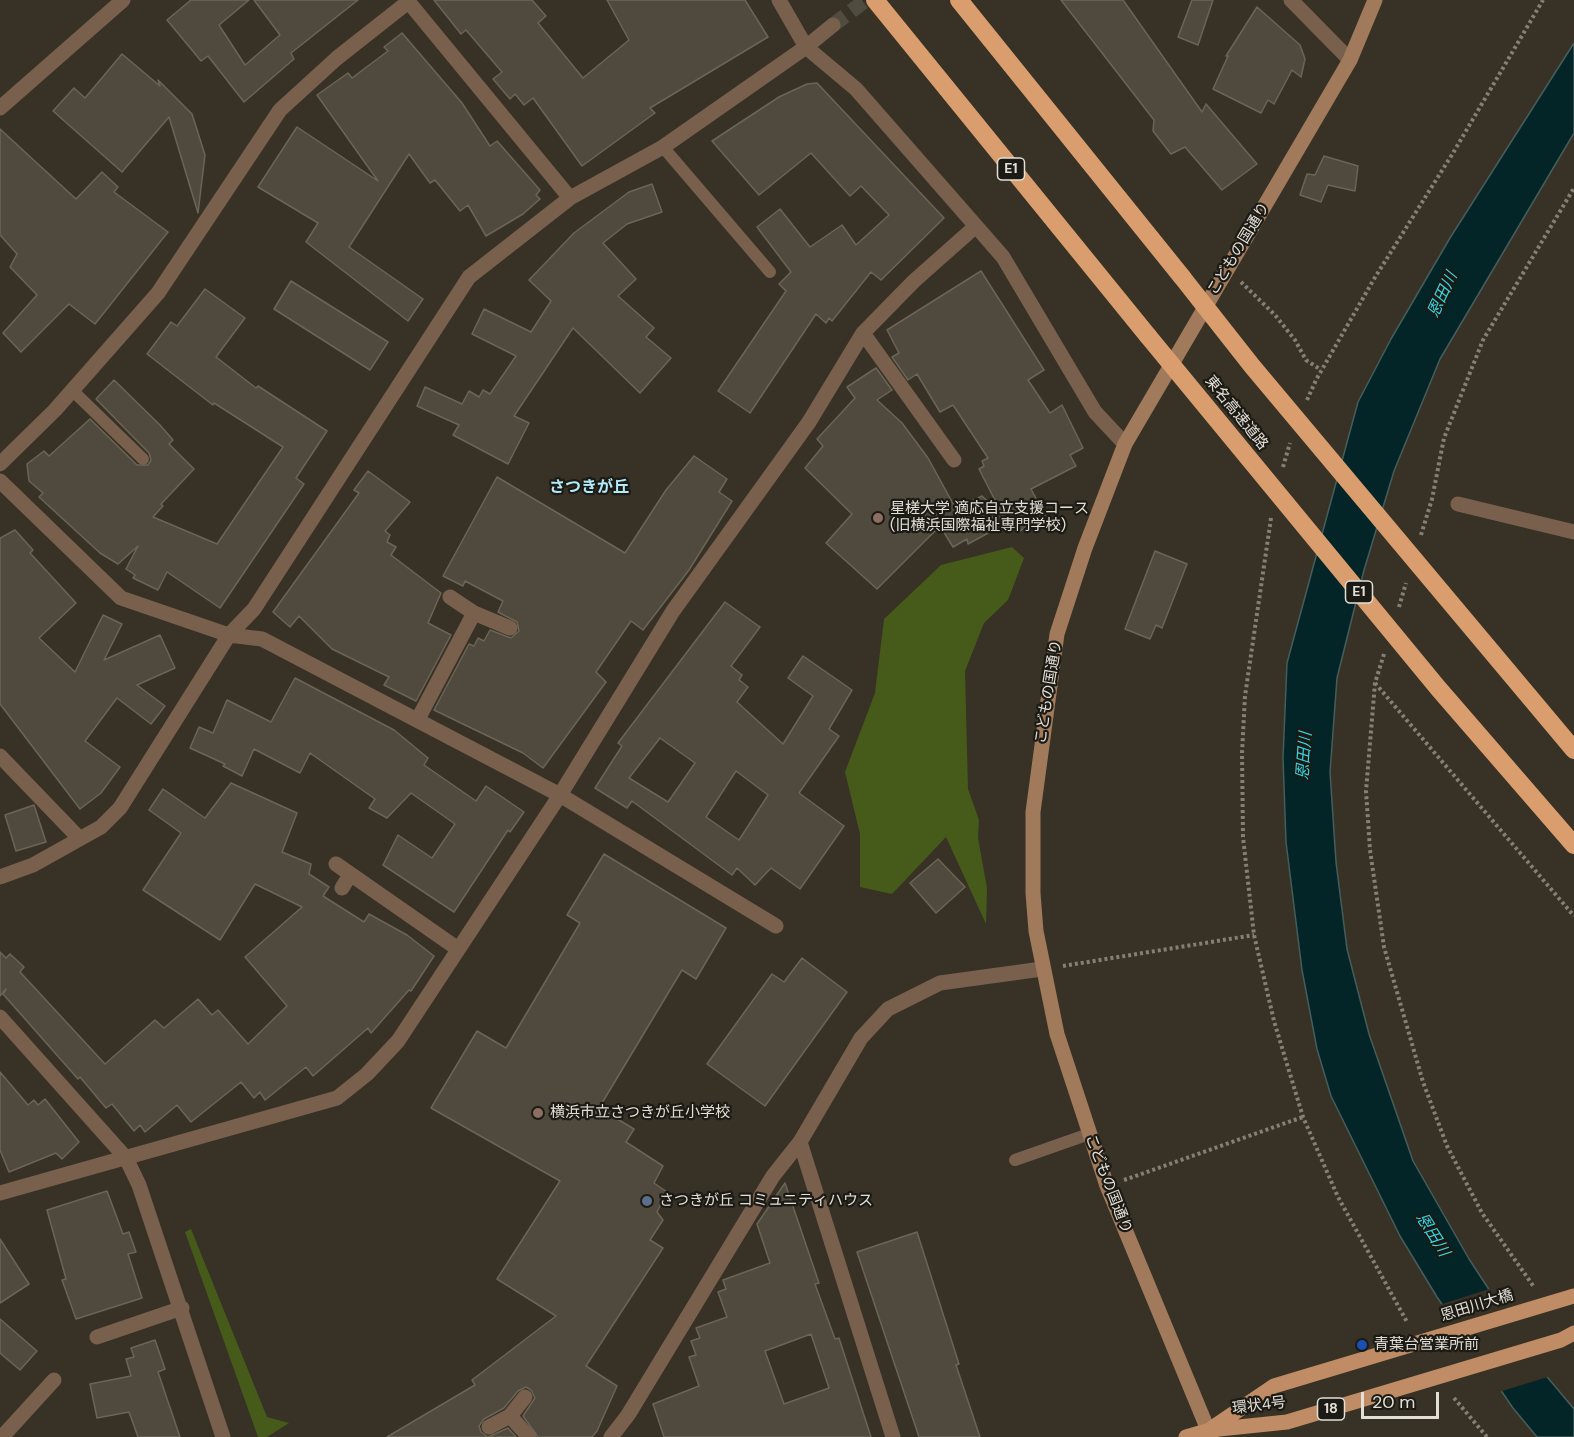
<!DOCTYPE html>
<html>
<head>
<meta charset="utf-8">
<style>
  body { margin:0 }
  #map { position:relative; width:1574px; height:1437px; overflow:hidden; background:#373225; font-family:"DM Sans",sans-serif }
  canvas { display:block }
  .scale { position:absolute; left:1361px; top:1392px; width:78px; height:27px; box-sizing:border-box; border:3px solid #e2dfd7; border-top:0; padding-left:8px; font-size:18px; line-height:21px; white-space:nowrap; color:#e2dfd7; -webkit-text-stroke:4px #1c1a14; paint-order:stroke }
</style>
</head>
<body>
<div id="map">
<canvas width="1574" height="1437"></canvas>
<div class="scale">20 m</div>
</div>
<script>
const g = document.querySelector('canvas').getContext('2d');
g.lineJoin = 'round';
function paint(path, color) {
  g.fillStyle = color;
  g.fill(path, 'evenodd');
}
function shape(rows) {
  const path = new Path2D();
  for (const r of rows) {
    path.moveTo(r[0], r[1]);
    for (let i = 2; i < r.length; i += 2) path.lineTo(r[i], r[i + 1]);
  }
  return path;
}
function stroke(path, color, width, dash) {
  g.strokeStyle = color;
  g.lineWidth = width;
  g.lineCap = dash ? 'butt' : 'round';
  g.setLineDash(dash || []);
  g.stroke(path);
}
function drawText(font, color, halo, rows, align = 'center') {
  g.font = font + ' "DM Sans","Noto Sans JP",sans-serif';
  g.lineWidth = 4.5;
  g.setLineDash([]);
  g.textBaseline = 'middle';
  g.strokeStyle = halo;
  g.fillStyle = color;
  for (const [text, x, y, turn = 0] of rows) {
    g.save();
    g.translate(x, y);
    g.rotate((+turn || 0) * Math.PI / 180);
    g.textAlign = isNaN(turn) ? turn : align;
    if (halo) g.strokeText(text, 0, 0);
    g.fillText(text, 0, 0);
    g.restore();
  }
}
paint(shape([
  [1012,547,1024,558,1008,600,984,623,965,671,968,789,979,820,978,838,987,888,986,924,946,837,892,894,860,887,860,834,845,772,875,693,884,619,941,565],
  [191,1229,267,1417,289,1423,267,1437,258,1437,185,1232]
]), '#465a19');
const water = shape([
  [1574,43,1574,133,1440,359,1394,471,1364,570,1337,678,1330,772,1336,862,1347,949,1369,1034,1413,1161,1469,1259,1543,1372,1574,1409,1574,1437,1537,1437,1513,1408,1437,1297,1400,1236,1331,1096,1317,1049,1302,970,1286,842,1283,758,1287,663,1358,402,1391,339,1450,238,1574,43]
]);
paint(water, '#032528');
stroke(water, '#465d5c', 1.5);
paint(shape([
  [1492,1288,1546,1370,1551,1376,1499,1392,1439,1305]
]), '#373225');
const building = shape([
  [191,0,249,0,219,25,245,65,280,35,254,0,358,0,291,53,294,59,244,102,208,56,201,61,167,20,191,0],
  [434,0,532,0,546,16,538,23,583,78,629,40,607,0,745,0,768,37,650,108,655,113,582,166,533,98,524,105,515,94,510,99,493,79,502,72,466,30,461,34,434,0],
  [1061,0,1123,0,1202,112,1206,104,1257,164,1222,190,1185,147,1171,154,1153,131,1154,120,1061,0],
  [1192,0,1213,0,1198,45,1178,37,1192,0],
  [1257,7,1300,45,1305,59,1301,77,1292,70,1274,104,1268,100,1261,113,1213,89,1228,56,1226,56,1257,7],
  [402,33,462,103,490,146,497,141,540,190,536,195,540,199,523,214,486,236,468,205,460,211,435,180,430,183,409,154,349,247,423,299,408,321,306,242,318,223,258,187,297,127,378,181,317,95,348,73,352,78,388,51,384,47,402,33],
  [122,54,160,86,158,80,192,114,205,155,198,213,169,117,122,172,53,111,74,88,85,98,122,54],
  [817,83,944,218,881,280,871,272,832,321,829,318,826,323,816,314,750,413,718,391,786,291,779,284,791,272,757,227,780,209,810,247,842,225,856,245,889,215,861,186,850,196,811,153,759,195,712,141,779,97,807,84,817,83],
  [0,129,76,199,102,172,118,187,114,192,168,232,95,324,69,304,21,352,3,333,37,295,10,267,17,254,0,235,0,129],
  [1324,156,1358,166,1355,191,1328,185,1321,202,1300,195,1307,174,1315,175,1324,156],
  [652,184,662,212,627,224,603,243,636,279,618,296,654,328,646,337,671,358,640,393,573,328,514,416,529,423,508,464,453,435,459,425,417,406,425,387,462,404,469,391,479,397,483,390,490,394,516,356,472,334,484,309,531,332,551,301,529,280,574,233,629,192,652,184],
  [981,271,1044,370,1028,380,1050,413,1062,405,1083,448,1070,455,1076,466,1031,489,1045,515,1020,531,1014,519,968,544,967,539,953,547,940,526,877,589,826,543,852,514,805,468,823,446,817,439,855,398,847,387,876,368,892,390,877,400,902,423,928,458,956,509,982,496,1003,516,979,469,984,466,982,461,988,458,953,405,940,412,917,374,908,380,892,357,899,353,887,330,981,271],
  [291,281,388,342,370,370,274,309,291,281],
  [205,289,245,318,216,357,256,388,258,386,327,431,296,478,304,484,220,608,167,572,158,590,133,578,135,575,126,569,138,546,118,564,100,553,39,497,43,493,29,481,27,464,44,451,49,456,90,419,137,465,148,465,151,460,149,453,96,399,114,380,160,425,173,440,169,444,194,469,161,504,163,506,153,517,217,544,283,447,214,403,213,405,147,354,171,322,177,326,205,289],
  [694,456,727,479,719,492,732,501,689,570,643,630,631,621,596,672,606,682,543,768,523,753,434,710,469,644,474,646,478,638,484,641,490,630,511,638,519,631,517,622,498,612,503,601,465,581,463,586,443,576,497,477,625,553,666,490,694,456],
  [368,471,410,502,385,531,390,535,387,542,396,547,391,555,441,593,428,623,451,635,416,701,384,685,389,677,332,649,299,616,290,627,273,612,359,493,354,490,368,471],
  [15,530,33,550,30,553,76,603,39,638,75,672,103,615,122,624,104,660,160,635,175,668,137,685,165,706,151,724,117,698,85,741,120,767,101,793,80,809,0,704,0,538,15,530],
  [1155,551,1187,564,1162,628,1156,625,1150,639,1125,629,1155,551],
  [725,602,760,627,731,666,742,675,739,680,748,687,737,702,783,744,813,696,788,678,803,656,852,690,829,729,839,736,799,793,844,826,800,889,771,868,755,885,737,868,732,875,632,801,627,808,595,788,622,746,618,743,725,602],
  [660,738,695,763,668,802,629,778,660,738],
  [736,771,768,795,739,840,706,817,736,771],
  [295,678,394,730,428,758,424,765,476,801,486,786,524,812,510,832,508,830,454,912,383,865,398,835,432,858,455,824,411,793,387,818,369,808,375,799,310,753,300,773,254,749,242,776,223,766,225,764,190,748,199,727,213,733,227,700,271,722,295,678],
  [231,783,297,813,282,852,311,864,309,874,329,887,323,896,364,922,369,914,407,935,434,956,411,991,409,990,371,1033,368,1028,313,1076,306,1067,265,1100,260,1092,254,1098,241,1082,191,1122,177,1105,145,1132,140,1125,134,1131,112,1104,106,1108,80,1077,78,1079,3,994,6,989,0,996,0,952,6,958,10,954,24,967,20,972,105,1064,155,1020,164,1028,198,999,212,1015,218,1010,248,1044,287,1006,245,957,302,907,255,884,220,940,143,890,181,833,149,810,163,789,205,818,231,783],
  [34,805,46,842,16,851,5,815,34,805],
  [604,854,726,928,696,979,682,970,599,1108,634,1129,626,1142,663,1166,654,1183,667,1192,657,1212,663,1220,650,1240,663,1248,586,1366,617,1386,597,1431,592,1437,538,1437,523,1416,535,1398,531,1390,526,1387,518,1391,504,1408,484,1419,479,1426,481,1432,488,1437,508,1428,516,1437,387,1437,475,1385,472,1380,556,1316,497,1279,560,1181,431,1108,477,1031,506,1048,580,923,567,915,604,854],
  [938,859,965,887,936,913,910,883,938,859],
  [802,958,847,992,765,1106,707,1064,772,974,784,982,802,958],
  [0,1072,28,1105,34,1100,38,1105,45,1099,79,1142,62,1159,56,1153,9,1172,0,1150,0,1072],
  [785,1183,819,1283,815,1284,835,1339,839,1338,871,1437,664,1437,653,1404,699,1386,689,1357,696,1355,691,1341,700,1338,696,1328,727,1317,718,1292,726,1289,723,1280,770,1263,757,1224,785,1183],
  [811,1334,829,1388,784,1404,765,1351,811,1334],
  [107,1191,123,1234,129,1232,136,1252,128,1254,142,1298,76,1319,62,1280,66,1279,47,1210,107,1191],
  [917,1232,959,1364,956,1365,980,1437,919,1437,857,1252,917,1232],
  [0,1239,29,1284,0,1303,0,1239],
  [0,1319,37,1351,20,1370,0,1353,0,1319],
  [155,1340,165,1369,158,1372,180,1437,138,1437,129,1412,97,1418,90,1384,131,1376,126,1359,134,1357,131,1348,155,1340]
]);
paint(building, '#4f4a3d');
stroke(building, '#6a6557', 1.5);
stroke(shape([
  [833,25,866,0]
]), '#514c40', 15, [15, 8]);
stroke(shape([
  [1241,282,1275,315,1295,340,1306,360,1321,370],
  [1307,400,1316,380,1374,279,1453,153,1543,0],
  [1283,467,1290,443],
  [1271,518,1245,696,1242,753,1243,837,1254,935,1274,1021,1303,1117,1338,1197,1407,1322],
  [1421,535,1432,499,1444,438,1483,340,1574,188],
  [1399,607,1406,583],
  [1384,654,1375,683,1366,791,1370,850,1384,947,1423,1082,1447,1146,1482,1213,1534,1287],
  [1375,683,1574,916],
  [1063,966,1254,935],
  [1124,1180,1303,1117],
  [1454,1398,1487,1437]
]), '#848075', 4, [3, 3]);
stroke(shape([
  [663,147,770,272],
  [73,391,143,459],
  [1015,1160,1089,1134]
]), '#79604d', 12);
stroke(shape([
  [407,0,570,198],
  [779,0,806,47,856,89,1003,257,1095,412,1125,444],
  [1291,0,1350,60],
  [0,108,123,0],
  [863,333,954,460],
  [0,464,55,410,158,293,280,110,337,58,408,2],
  [0,481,121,598,229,635,262,639,560,795,776,926],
  [1458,504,1574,532],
  [450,597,474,613,510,628],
  [418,719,474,613],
  [0,756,79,838],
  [336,864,458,949],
  [0,877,33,865,101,827,120,808,229,635,254,609,469,277,570,198,663,147,806,47,833,25],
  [342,888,350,875],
  [0,1017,126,1158,139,1185,223,1437],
  [800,1142,893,1437],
  [0,1193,337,1098,367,1074,398,1041,560,795,673,611,809,422,863,333,914,281,976,226],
  [97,1337,182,1308],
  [510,1416,525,1397],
  [489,1427,510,1416,529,1437],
  [2,1437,54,1380],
  [611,1437,628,1415,773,1176,800,1142,861,1038,888,1009,940,983,1042,969]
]), '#79604d', 15);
stroke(shape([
  [1211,1437,1107,1186,1057,1034,1036,931,1033,893,1033,812,1057,634,1085,548,1125,444,1350,60,1375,0]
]), '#a1795b', 15);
stroke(shape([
  [1212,1428,1274,1386,1574,1296],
  [1186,1437,1210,1430,1287,1422,1561,1340,1574,1333]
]), '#bf8c65', 15);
stroke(shape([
  [875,0,1148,336],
  [959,0,1182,277]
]), '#da9d6d', 18);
stroke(shape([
  [1182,277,1252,366,1574,750],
  [1148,336,1438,688,1574,845]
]), '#da9d6d', 18);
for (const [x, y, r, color] of [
  [878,518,6,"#8d6e63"],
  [538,1113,6,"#8d6e63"],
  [647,1201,6,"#5c6f8a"],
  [1362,1345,6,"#1a4fb4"]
]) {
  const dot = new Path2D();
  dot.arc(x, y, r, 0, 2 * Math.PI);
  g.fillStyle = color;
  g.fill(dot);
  stroke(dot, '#1c1a14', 2);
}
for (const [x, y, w] of [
  [1011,169,27],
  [1359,592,27],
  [1331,1409,27]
]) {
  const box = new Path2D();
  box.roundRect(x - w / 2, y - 11, w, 22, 4.5);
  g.fillStyle = '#1c1a14';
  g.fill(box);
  stroke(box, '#e2dfd7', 1.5);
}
drawText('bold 14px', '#e2dfd7', null, [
  ["E1",1011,169],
  ["E1",1359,592],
  ["18",1331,1409]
]);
drawText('15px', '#e2dfd7', '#1c1a14', [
  ["こどもの国通り",1239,249,-59],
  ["東名高速道路",1236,413,51],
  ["こどもの国通り",1049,692,-81],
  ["こどもの国通り",1108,1184,69],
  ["恩田川大橋",1477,1306,-17],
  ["環状4号",1259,1406,-7]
]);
drawText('15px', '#e2dfd7', '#1c1a14', [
  ["星槎大学 適応自立支援コース",890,509],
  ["(旧横浜国際福祉専門学校)",890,526],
  ["横浜市立さつきが丘小学校",550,1113],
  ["さつきが丘 コミュニティハウス",659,1201],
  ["青葉台営業所前",1374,1345]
], 'left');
drawText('italic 16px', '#35d6e3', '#1c1a14', [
  ["恩田川",1443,295,-65],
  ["恩田川",1305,756,-86],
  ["恩田川",1432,1235,58]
]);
drawText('bold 16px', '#b2eaf8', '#1c1a14', [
  ["さつきが丘",589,488]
]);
</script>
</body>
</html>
